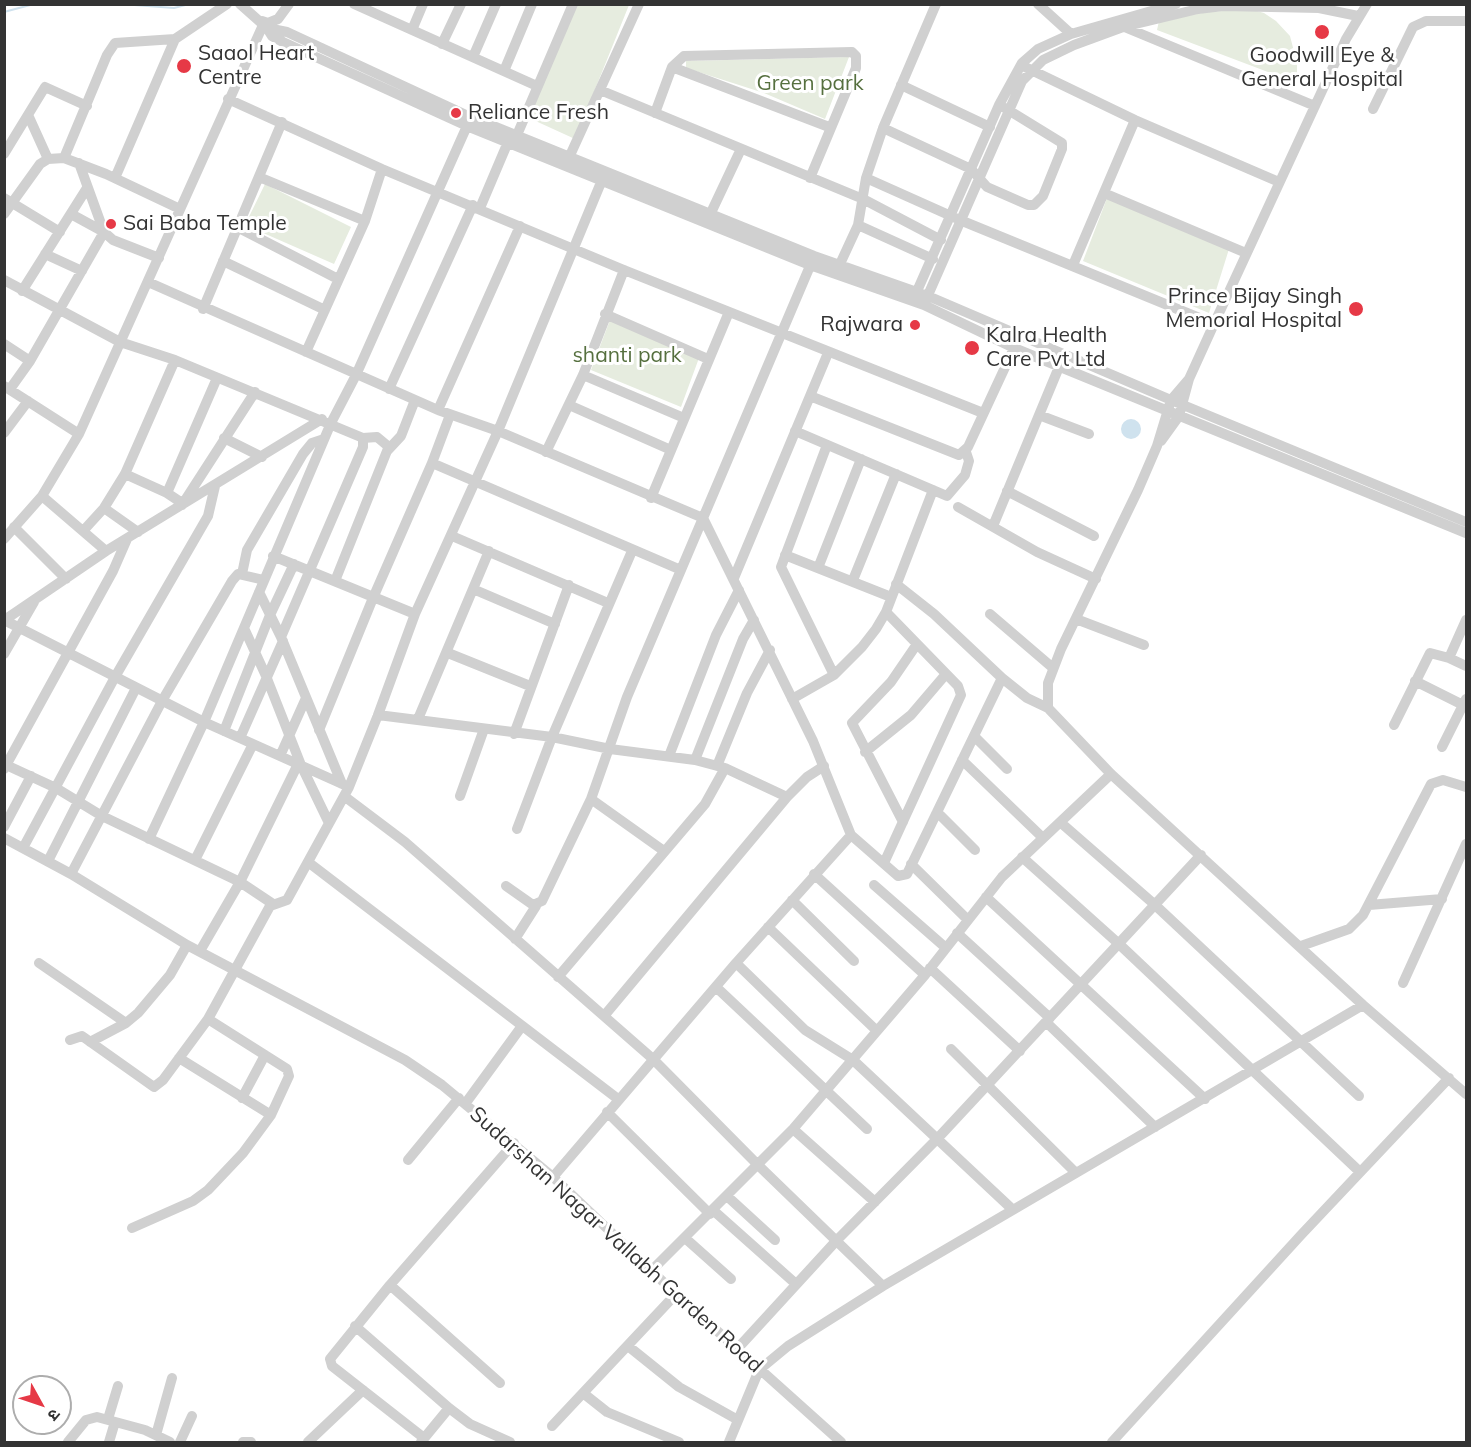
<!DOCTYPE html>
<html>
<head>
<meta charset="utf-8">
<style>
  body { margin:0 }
  #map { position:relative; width:1471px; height:1447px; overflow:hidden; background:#fff; font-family:Mulish,"Noto Sans Devanagari",sans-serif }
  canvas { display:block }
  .frame { position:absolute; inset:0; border:6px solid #333; pointer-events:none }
  .north { position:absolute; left:12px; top:1375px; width:60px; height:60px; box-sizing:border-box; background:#fff; border:2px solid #adadad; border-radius:50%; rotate:130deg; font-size:16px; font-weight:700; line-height:24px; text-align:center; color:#333 }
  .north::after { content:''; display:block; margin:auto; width:21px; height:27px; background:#e63946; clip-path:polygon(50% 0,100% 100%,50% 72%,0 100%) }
</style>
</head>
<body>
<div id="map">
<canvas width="1471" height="1447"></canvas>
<div class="frame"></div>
<div class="north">उ</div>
</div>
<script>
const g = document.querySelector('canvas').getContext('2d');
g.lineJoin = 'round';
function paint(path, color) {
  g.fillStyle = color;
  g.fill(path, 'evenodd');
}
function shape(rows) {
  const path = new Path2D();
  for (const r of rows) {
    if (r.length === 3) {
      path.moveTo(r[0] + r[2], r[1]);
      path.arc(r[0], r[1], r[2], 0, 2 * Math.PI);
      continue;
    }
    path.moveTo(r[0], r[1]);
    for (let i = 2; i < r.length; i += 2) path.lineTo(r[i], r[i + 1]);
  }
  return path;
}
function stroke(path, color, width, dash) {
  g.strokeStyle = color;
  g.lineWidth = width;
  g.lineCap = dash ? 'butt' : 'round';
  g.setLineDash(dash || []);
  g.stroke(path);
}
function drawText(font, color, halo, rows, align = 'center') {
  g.font = font + ' Mulish,sans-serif';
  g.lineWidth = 6;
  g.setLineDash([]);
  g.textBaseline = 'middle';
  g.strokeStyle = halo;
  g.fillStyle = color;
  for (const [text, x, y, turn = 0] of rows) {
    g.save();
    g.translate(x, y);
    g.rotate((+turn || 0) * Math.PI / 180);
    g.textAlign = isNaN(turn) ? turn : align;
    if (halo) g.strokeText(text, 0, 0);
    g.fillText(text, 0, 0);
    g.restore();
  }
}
paint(shape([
  [577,5,629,5,575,139,529,118],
  [1250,9,1264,13,1276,21,1290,36,1297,63,1297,83,1157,30,1159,21,1208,12],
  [849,57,825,119,764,93,686,68,686,61],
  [265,184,351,227,334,264,245,225],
  [1109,193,1229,249,1209,313,1083,261],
  [610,320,699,358,681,407,591,370]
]), '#e6ecdf');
paint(shape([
  [1131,429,10]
]), '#cfe2ee');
stroke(shape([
  [121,4,174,8,189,4],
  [4,12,34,4]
]), '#cfe2ee', 2);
stroke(shape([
  [240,4,267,28,272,36,283,42,467,126,810,265,924,305,1014,348,1466,533],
  [354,4,537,86],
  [1038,4,1071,34],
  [262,21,268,23,278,19,289,4],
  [1122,26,1315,106],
  [267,28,287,32,466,115,814,256,928,296,1171,400,1466,522],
  [412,30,423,4],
  [442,44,461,4],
  [473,57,496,4],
  [672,67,829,127],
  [1025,67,1135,120,1279,182],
  [504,71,532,4],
  [901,85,990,127],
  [600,90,863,199,941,240],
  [228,99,382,169,624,270,983,413],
  [1373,109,1413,27,1426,21,1466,21],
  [655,113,672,67,684,56,852,52,856,56,856,68,810,178],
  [29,117,48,159],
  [883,128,971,169,987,187,1028,205,1034,205,1043,196,1062,149,1062,143,1005,108],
  [517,135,573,4],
  [4,154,45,87,87,106],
  [64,158,107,55,115,43,175,39,227,4],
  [567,162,639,4],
  [79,163,104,232,113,240,159,258],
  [259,177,365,221],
  [115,178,175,39],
  [866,178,960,220,1214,324],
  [1104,193,1246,253],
  [4,198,60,232],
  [480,208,508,142],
  [4,214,40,164,48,159,64,158,106,174,180,209],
  [708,219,741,149],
  [858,225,933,259],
  [239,228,338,279],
  [45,254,82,271],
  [223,261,325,310],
  [840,264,858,225,866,178,883,128,936,4],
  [1073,265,1135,120],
  [4,280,120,342,175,360,363,438,363,447,281,637],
  [148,282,438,410,498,431,703,518,813,741,851,835,898,876,907,874,1002,678],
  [22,291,87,188],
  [914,298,999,105,1022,63,1038,49,1071,34,1176,4],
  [925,302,1022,81,1043,60,1074,45,1123,27,1198,9,1223,6,1319,8,1358,16],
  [203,309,282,122],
  [605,314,708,359],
  [4,344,30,361],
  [306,352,365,221,382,169],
  [583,375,684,418],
  [1189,379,1171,400,1157,446,1138,490,1061,649,1048,683,1048,708,1111,774,1363,1005,1466,1094],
  [4,386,79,434],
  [10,389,30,361,104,232,71,214],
  [389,389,473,205],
  [810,396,959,455,968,447,1014,348],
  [569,405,671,450],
  [438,410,520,226],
  [1039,415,1089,434],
  [795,431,947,496,965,475,969,461,966,452],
  [4,433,28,401],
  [224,438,262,457],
  [363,438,377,437,389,447],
  [1161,441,1179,416,1189,379,1214,324,1346,39,1367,4],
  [827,445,781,567,834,675],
  [546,452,583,375,624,270],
  [432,463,450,415],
  [125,474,167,493,182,503],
  [1007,491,1094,536],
  [167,493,217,378],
  [42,496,106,551],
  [651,498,729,312],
  [182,505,255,392],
  [958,507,1037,552,1096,579],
  [104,508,138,532],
  [993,526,1059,367],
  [14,527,66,579],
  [83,531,104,508,125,474,175,360],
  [452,536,608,603],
  [4,539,42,496,79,434,263,25],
  [785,555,891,597],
  [273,556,415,614],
  [818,568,861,459],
  [242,574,247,550,303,454,312,443,324,439],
  [734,578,828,353],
  [853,580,896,474],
  [335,581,387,451,401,436,415,400],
  [896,584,934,614,1002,678,1027,698,1048,708],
  [473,589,555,624],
  [259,592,281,637,342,784],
  [990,614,1053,668],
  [6,619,106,551,322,419],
  [1076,619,1144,645],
  [4,620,204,722,349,787],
  [244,628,266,676,301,765,328,821],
  [448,653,530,686],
  [4,654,34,602],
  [1449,658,1466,620],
  [1415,681,1463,705],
  [792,699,834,675,862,647,876,629,886,612,933,490],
  [378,715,415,614,498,431,602,180],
  [418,719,489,551],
  [1394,725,1430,653,1449,658,1466,666],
  [319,730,373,598,432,463,681,570],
  [224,731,270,615,294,564],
  [514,734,569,585],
  [974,736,1007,769],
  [240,738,283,641],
  [1442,747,1466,699],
  [865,752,911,715,946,674],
  [280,756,306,698],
  [669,756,716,635,739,590],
  [695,760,743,639,754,620],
  [962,760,1043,838],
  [4,764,56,788,102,816,240,882,273,904],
  [717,766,747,693,770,650],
  [4,769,113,571,127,539],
  [344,796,405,842,653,1059,759,1166,883,1286],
  [460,796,484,729],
  [591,799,664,851],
  [937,812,975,850],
  [903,822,852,723,891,682,917,644],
  [1060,822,1154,904,1359,1096],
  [4,827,31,776],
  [517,829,552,737,632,551],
  [4,838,71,874,187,945,405,1060,442,1085,553,1177,676,1294,841,1442],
  [149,839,204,722,331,423,356,375,467,126],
  [23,848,115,677,208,516,215,486],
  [1022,857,1119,944,1360,1172],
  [195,860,253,744],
  [48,861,136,688],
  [308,862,618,1099],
  [884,863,961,695,958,686,886,612],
  [911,864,968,920],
  [71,874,162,701,232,581,238,574,264,580],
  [814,874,925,975],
  [874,885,946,948],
  [506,886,533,905,542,901,591,799,627,697,813,259],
  [986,897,1205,1099],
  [792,900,854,961],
  [1369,905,1442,899],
  [768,927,877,1031],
  [957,933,1050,1018],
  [515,939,536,906],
  [1301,946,1349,929,1363,915,1431,784,1443,780,1466,787],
  [200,951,240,882,298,764],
  [39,963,126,1023],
  [736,963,805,1030,853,1060,1012,1209],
  [930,968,1020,1051],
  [558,977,705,804,725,768],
  [1403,983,1466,844],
  [716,987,867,1129],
  [604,1016,787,797,807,777,824,766],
  [1046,1022,1155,1127],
  [70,1040,82,1036,154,1087,163,1080,208,1019,270,906,287,900,349,787,378,715,552,737,610,749,695,760,725,768,787,797],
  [90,1042,126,1023,138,1013,170,975,187,945],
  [951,1049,1075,1172],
  [179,1058,271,1115],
  [242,1098,265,1055],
  [465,1104,522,1026],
  [607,1112,710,1214],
  [793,1129,875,1202],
  [408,1160,459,1098],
  [553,1177,736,963,851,835],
  [728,1197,775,1240],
  [714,1211,796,1284],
  [132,1228,193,1201,208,1190,243,1153,271,1115,289,1076,287,1069,208,1019],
  [685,1238,731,1279],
  [652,1270,793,1129,925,975,1002,877,1111,774],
  [390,1285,500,1383],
  [355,1326,449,1408,470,1424,510,1442],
  [628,1346,679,1387,738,1420],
  [738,1348,837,1240,937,1139,1201,855],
  [583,1393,607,1412,679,1442],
  [108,1419,118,1386],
  [552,1426,676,1294],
  [156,1435,172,1378],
  [424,1438,332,1366,330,1359,390,1285,514,1143],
  [68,1442,86,1420,97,1417,145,1430,170,1442],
  [109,1442,115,1422],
  [180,1442,192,1416],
  [243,1442,251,1442],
  [308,1442,363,1390],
  [421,1442,449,1408],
  [729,1442,759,1370,788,1346,883,1286,1363,1005],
  [1112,1442,1301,1235,1449,1078]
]), '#d0d0d0', 10);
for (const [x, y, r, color] of [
  [1322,32,8,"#e63946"],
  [184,66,8,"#e63946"],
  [456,113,6,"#e63946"],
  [111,224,6,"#e63946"],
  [1356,309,8,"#e63946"],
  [915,325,6,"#e63946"],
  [972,348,8,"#e63946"]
]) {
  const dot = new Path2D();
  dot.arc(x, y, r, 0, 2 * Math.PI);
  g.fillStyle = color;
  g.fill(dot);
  stroke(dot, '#fff', 2);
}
drawText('21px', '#333', '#fff', [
  ["Saaol Heart",198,54],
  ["Centre",198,78],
  ["Goodwill Eye &",1322,56,"center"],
  ["General Hospital",1322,80,"center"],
  ["Reliance Fresh",468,113],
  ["Sai Baba Temple",123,224],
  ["Prince Bijay Singh",1342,297,"right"],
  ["Memorial Hospital",1342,321,"right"],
  ["Rajwara",903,325,"right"],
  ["Kalra Health",986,336],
  ["Care Pvt Ltd",986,360]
], 'left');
drawText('21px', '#56703f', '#fff', [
  ["Green park",810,84],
  ["shanti park",627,356]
]);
drawText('21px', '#333', '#fff', [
  ["Sudarshan Nagar Vallabh Garden Road",616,1240,42]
]);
</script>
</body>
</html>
